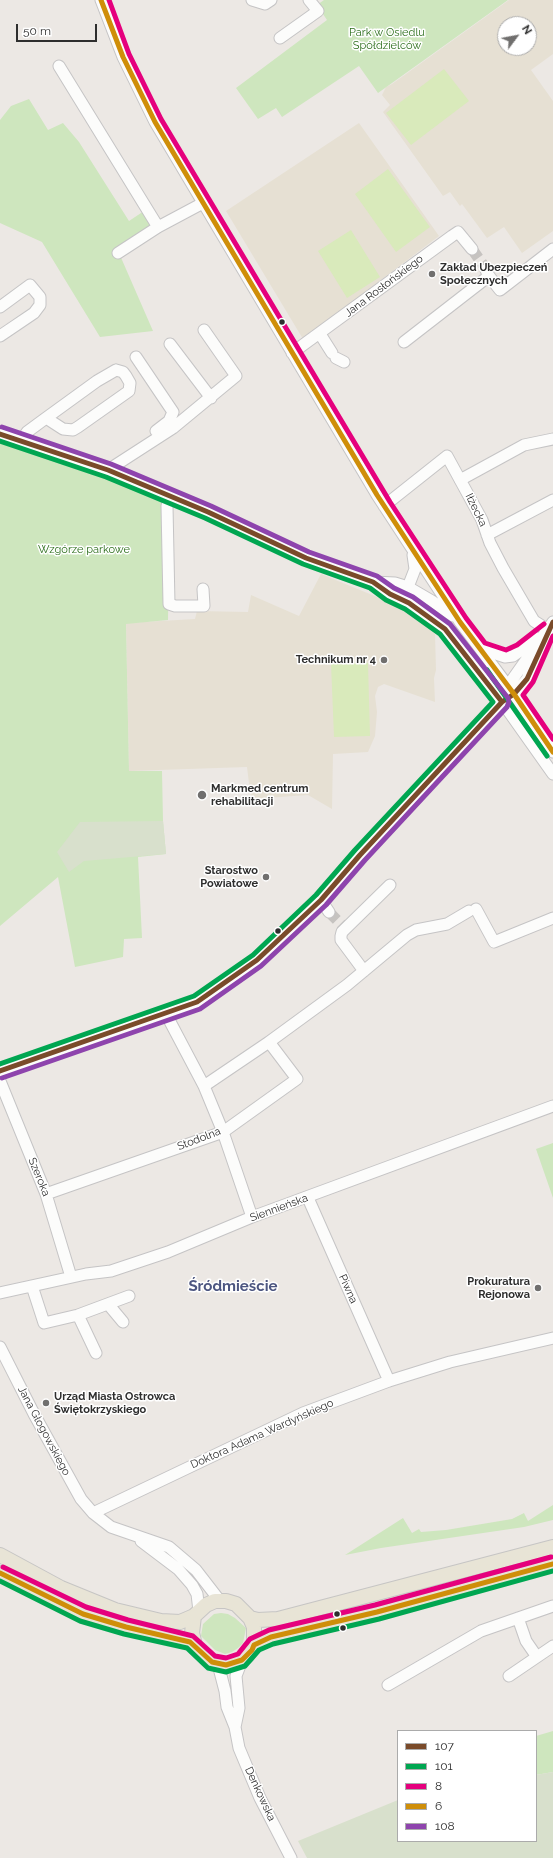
<!DOCTYPE html>
<html>
<head>
<meta charset="utf-8">
<style>
  body { margin:0 }
  #map { position:relative; width:553px; height:1858px; overflow:hidden; background:#ece8e4; font-family:Raleway,sans-serif }
  canvas { display:block }
  .legend { position:absolute; left:397px; top:1730px; width:140px; height:112px; box-sizing:border-box; background:#fff; border:1px solid #ababab; margin:0; padding:5px 7px; list-style:none; font-size:12px; color:#2e2e2e }
  .legend li { display:flex; align-items:center; gap:8px; height:20px }
  .legend b { width:20px; border:1px solid #ababab }
  .north { position:absolute; left:497px; top:16px; width:40px; height:40px; box-sizing:border-box; background:#fff; border:1px solid #ababab; border-radius:50%; rotate:58deg; font-size:11px; font-weight:700; line-height:16px; text-align:center; color:#2e2e2e }
  .north::after { content:''; display:block; margin:auto; width:14px; height:18px; background:#706f6e; clip-path:polygon(50% 0,100% 100%,50% 72%,0 100%) }
  .scale { position:absolute; left:16px; top:24px; width:81px; height:18px; box-sizing:border-box; border:2px solid #2e2e2e; border-top:0; padding-left:5px; font-size:12px; line-height:14px; white-space:nowrap; color:#2e2e2e; -webkit-text-stroke:3px #fff; paint-order:stroke }
</style>
</head>
<body>
<div id="map">
<canvas width="553" height="1858"></canvas>
<ul class="legend">
<li><b style="height:5px;background:#7a4b2a"></b>107</li>
<li><b style="height:5px;background:#00a651"></b>101</li>
<li><b style="height:5px;background:#e5007d"></b>8</li>
<li><b style="height:5px;background:#cf8e09"></b>6</li>
<li><b style="height:5px;background:#8e44ad"></b>108</li>
</ul>
<div class="north">N</div>
<div class="scale">50 m</div>
</div>
<script>
const g = document.querySelector('canvas').getContext('2d');
g.lineJoin = 'round';
function paint(path, color) {
  g.fillStyle = color;
  g.fill(path, 'evenodd');
}
function shape(rows) {
  const path = new Path2D();
  for (const r of rows) {
    path.moveTo(r[0], r[1]);
    for (let i = 2; i < r.length; i += 2) path.lineTo(r[i], r[i + 1]);
  }
  return path;
}
function stroke(path, color, width, dash) {
  g.strokeStyle = color;
  g.lineWidth = width;
  g.lineCap = dash ? 'butt' : 'round';
  g.setLineDash(dash || []);
  g.stroke(path);
}
function drawText(font, color, halo, rows, align = 'center') {
  g.font = font + ' Raleway,sans-serif';
  g.lineWidth = 3;
  g.setLineDash([]);
  g.textBaseline = 'middle';
  g.strokeStyle = halo;
  g.fillStyle = color;
  for (const [text, x, y, turn = 0] of rows) {
    g.save();
    g.translate(x, y);
    g.rotate((+turn || 0) * Math.PI / 180);
    g.textAlign = isNaN(turn) ? turn : align;
    if (halo) g.strokeText(text, 0, 0);
    g.fillText(text, 0, 0);
    g.restore();
  }
}
paint(shape([
  [509,0,553,0,553,54,531,70,553,101,553,231,522,253,504,227,487,238,462,204,460,206,450,192,443,196,383,112,390,105,382,95,386,87,392,84],
  [505,24,529,24,529,48,505,48],
  [359,123,439,236,303,339,226,211],
  [321,574,377,597,417,616,435,634,436,670,434,678,435,702,384,684,378,687,375,696,377,712,375,736,368,752,333,754,332,809,308,795,251,799,247,767,129,771,126,623,195,619,197,611,248,612,251,595,299,616]
]), '#e6e0d3');
paint(shape([
  [324,0,508,0,378,93,359,66,282,117,276,108,258,119,236,88,327,20,317,5],
  [29,99,48,130,63,123,79,142,129,221,147,209,158,227,119,253,153,331,100,337,42,242,0,223,0,120,11,106],
  [0,434,170,496,168,620,126,624,129,771,162,771,163,821,166,854,138,857,142,938,124,939,123,957,75,967,58,877,0,926],
  [553,1143,553,1198,536,1149],
  [553,1505,553,1520,524,1527,381,1548,345,1555,403,1518,412,1533,419,1529,421,1532,446,1530,512,1519,524,1513,528,1521],
  [221,1613,228,1614,235,1618,246,1628,243,1643,238,1648,232,1652,225,1654,215,1650,201,1636,203,1624,214,1614],
  [553,1731,553,1772,536,1775,536,1736]
]), '#cee6be');
paint(shape([
  [163,821,166,854,84,861,69,872,57,852,80,822],
  [553,1772,553,1858,307,1858,298,1841,398,1800,398,1841,536,1841,536,1775]
]), '#d8e0cc');
paint(shape([
  [444,69,469,101,411,145,386,113],
  [388,169,430,227,396,252,355,194],
  [351,230,380,277,347,298,318,251],
  [368,663,370,736,334,737,331,664]
]), '#d9eabb');
stroke(shape([
  [472,249,486,269],
  [329,912,343,926]
]), '#c6c3c0', 11, [11, 5.5]);
const minor = shape([
  [101,0,123,57,155,122,377,495,460,622,514,694,553,752],
  [252,0,265,4,271,0],
  [280,38,318,11,309,0],
  [59,66,158,227],
  [118,253,158,227,203,203],
  [486,270,489,276,500,290,553,249],
  [0,307,30,285,40,297,40,305,34,313,0,336],
  [320,334,332,353],
  [404,342,489,276],
  [170,344,211,398],
  [292,353,452,236,458,232,472,249],
  [136,357,173,412,169,421,156,431],
  [336,358,344,362],
  [116,370,123,372,126,376,130,383,129,391,78,427,73,430,63,429,46,418,97,381,116,370],
  [0,434,108,470,208,512,306,558,373,582,390,594,409,603,445,629,502,702,553,774],
  [21,441,27,432,46,418],
  [108,470,173,428,236,376,204,330],
  [460,480,524,445,553,439],
  [170,496,167,506,169,604,175,606,204,606,203,589],
  [384,506,447,456,482,520,490,543,503,568,534,621,548,630],
  [487,535,553,500],
  [373,582,395,583,408,587,432,601,453,616],
  [409,594,408,587,415,569,413,555],
  [481,649,505,657,513,656,538,638],
  [506,691,512,680,553,622],
  [321,900,329,912],
  [476,909,494,942,553,918],
  [364,971,341,940,341,936,342,932,390,885],
  [166,1014,204,1086,223,1132,252,1217],
  [0,1071,166,1014,197,1002,257,960,321,900,360,855,502,702,514,694,527,679,548,630],
  [0,1081,46,1194,71,1277],
  [204,1086,269,1042,347,985,407,935,416,930,447,924,469,911],
  [46,1194,223,1132,297,1079,269,1042],
  [308,1198,389,1381],
  [32,1286,44,1323,78,1315,129,1296],
  [0,1293,86,1274,111,1271,168,1252,252,1217,553,1106],
  [108,1304,123,1322],
  [78,1315,96,1353],
  [0,1347,34,1414,81,1499,93,1513,111,1527,169,1547,196,1570,220,1601],
  [93,1513,303,1413,389,1381,450,1362,553,1338],
  [141,1541,178,1569,192,1585,197,1594,199,1611],
  [518,1618,526,1641,537,1657],
  [218,1664,225,1691,227,1707,235,1727,239,1748,260,1798,291,1858],
  [509,1676,553,1646],
  [388,1685,481,1631,553,1606],
  [235,1727,239,1708,236,1676,242,1660]
]);
const major = shape([
  [0,1555,61,1588,115,1610,161,1621,180,1622,194,1616],
  [0,1573,83,1614,126,1627,190,1642,207,1659,218,1664,234,1663,247,1656,254,1645,254,1627,250,1618,236,1604,226,1601,215,1601,206,1605,194,1616,192,1633,195,1645],
  [250,1618,258,1620,278,1619,553,1547],
  [254,1645,271,1637,377,1612,553,1564]
]);
stroke(minor, '#c5c4c5', 13);
stroke(major, '#c6c5c4', 16);
stroke(minor, '#fcfcfb', 11);
stroke(major, '#e8e4d6', 14);
stroke(shape([
  [0,434,108,470,208,512,306,558,373,582,390,594,409,603,445,629,502,702],
  [0,1071,197,1002,257,960,321,900,360,855,502,702,514,694,527,679,553,622]
]), '#7a4b2a', 5);
stroke(shape([
  [0,441,106,477,205,518,303,564,370,588,386,600,405,609,440,634,493,702,355,850,316,895,253,955,194,996,0,1064],
  [487,670,547,756],
  [0,1581,80,1621,124,1634,187,1648,208,1668,226,1672,245,1666,259,1650,273,1644,379,1619,553,1571]
]), '#00a651', 5);
stroke(shape([
  [109,0,129,54,161,119,390,502,466,618,485,643,506,650,517,645,544,624],
  [553,636,533,682,523,695,553,739],
  [3,1567,86,1607,128,1620,193,1636,215,1656,226,1658,238,1654,250,1639,269,1630,375,1605,551,1557]
]), '#e5007d', 5);
stroke(shape([
  [101,0,123,57,155,122,377,495,460,622,514,694,553,752],
  [0,1573,83,1614,126,1627,190,1642,212,1662,226,1665,242,1660,252,1650,254,1645,271,1637,377,1612,553,1564]
]), '#cf8e09', 5);
stroke(shape([
  [2,427,111,464,211,506,309,552,377,576,394,588,413,597,450,624,508,698,509,702,507,707,365,860,326,905,261,966,200,1009,2,1078]
]), '#8e44ad', 5);
for (const [x, y, r, color] of [
  [432,274,4,"#706f6e"],
  [282,322,3.5,"#2e2e2e"],
  [384,660,4,"#706f6e"],
  [202,795,5,"#706f6e"],
  [266,877,4,"#706f6e"],
  [278,931,3.5,"#2e2e2e"],
  [538,1288,4,"#706f6e"],
  [46,1403,4,"#706f6e"],
  [337,1614,3.5,"#2e2e2e"],
  [343,1628,3.5,"#2e2e2e"]
]) {
  const dot = new Path2D();
  dot.arc(x, y, r, 0, 2 * Math.PI);
  g.fillStyle = color;
  g.fill(dot);
  stroke(dot, '#fff', 1.5);
}
drawText('11px', '#2c6e1b', '#fff', [
  ["Park w Osiedlu",387,33],
  ["Spółdzielców",387,46],
  ["Wzgórze parkowe",84,550]
]);
drawText('bold 11px', '#2e2e2e', '#fff', [
  ["Zakład Ubezpieczeń",440,268],
  ["Społecznych",440,281],
  ["Technikum nr 4",376,660,"right"],
  ["Markmed centrum",211,789],
  ["rehabilitacji",211,802],
  ["Starostwo",258,871,"right"],
  ["Powiatowe",258,884,"right"],
  ["Prokuratura",530,1282,"right"],
  ["Rejonowa",530,1295,"right"],
  ["Urząd Miasta Ostrowca",54,1397],
  ["Świętokrzyskiego",54,1410]
], 'left');
drawText('11px', '#2e2e2e', '#fff', [
  ["Jana Rosłońskiego",384,286,-37],
  ["Iłżecka",476,510,64],
  ["Stodolna",199,1139,-21],
  ["Szeroka",39,1177,68],
  ["Siennieńska",279,1208,-20],
  ["Piwna",348,1289,66],
  ["Jana Głogowskiego",44,1431,62],
  ["Doktora Adama Wardyńskiego",262,1434,-24],
  ["Denkowska",260,1794,65]
]);
drawText('bold 15px', '#4d5680', '#fff', [
  ["Śródmieście",233,1286]
]);
</script>
</body>
</html>
